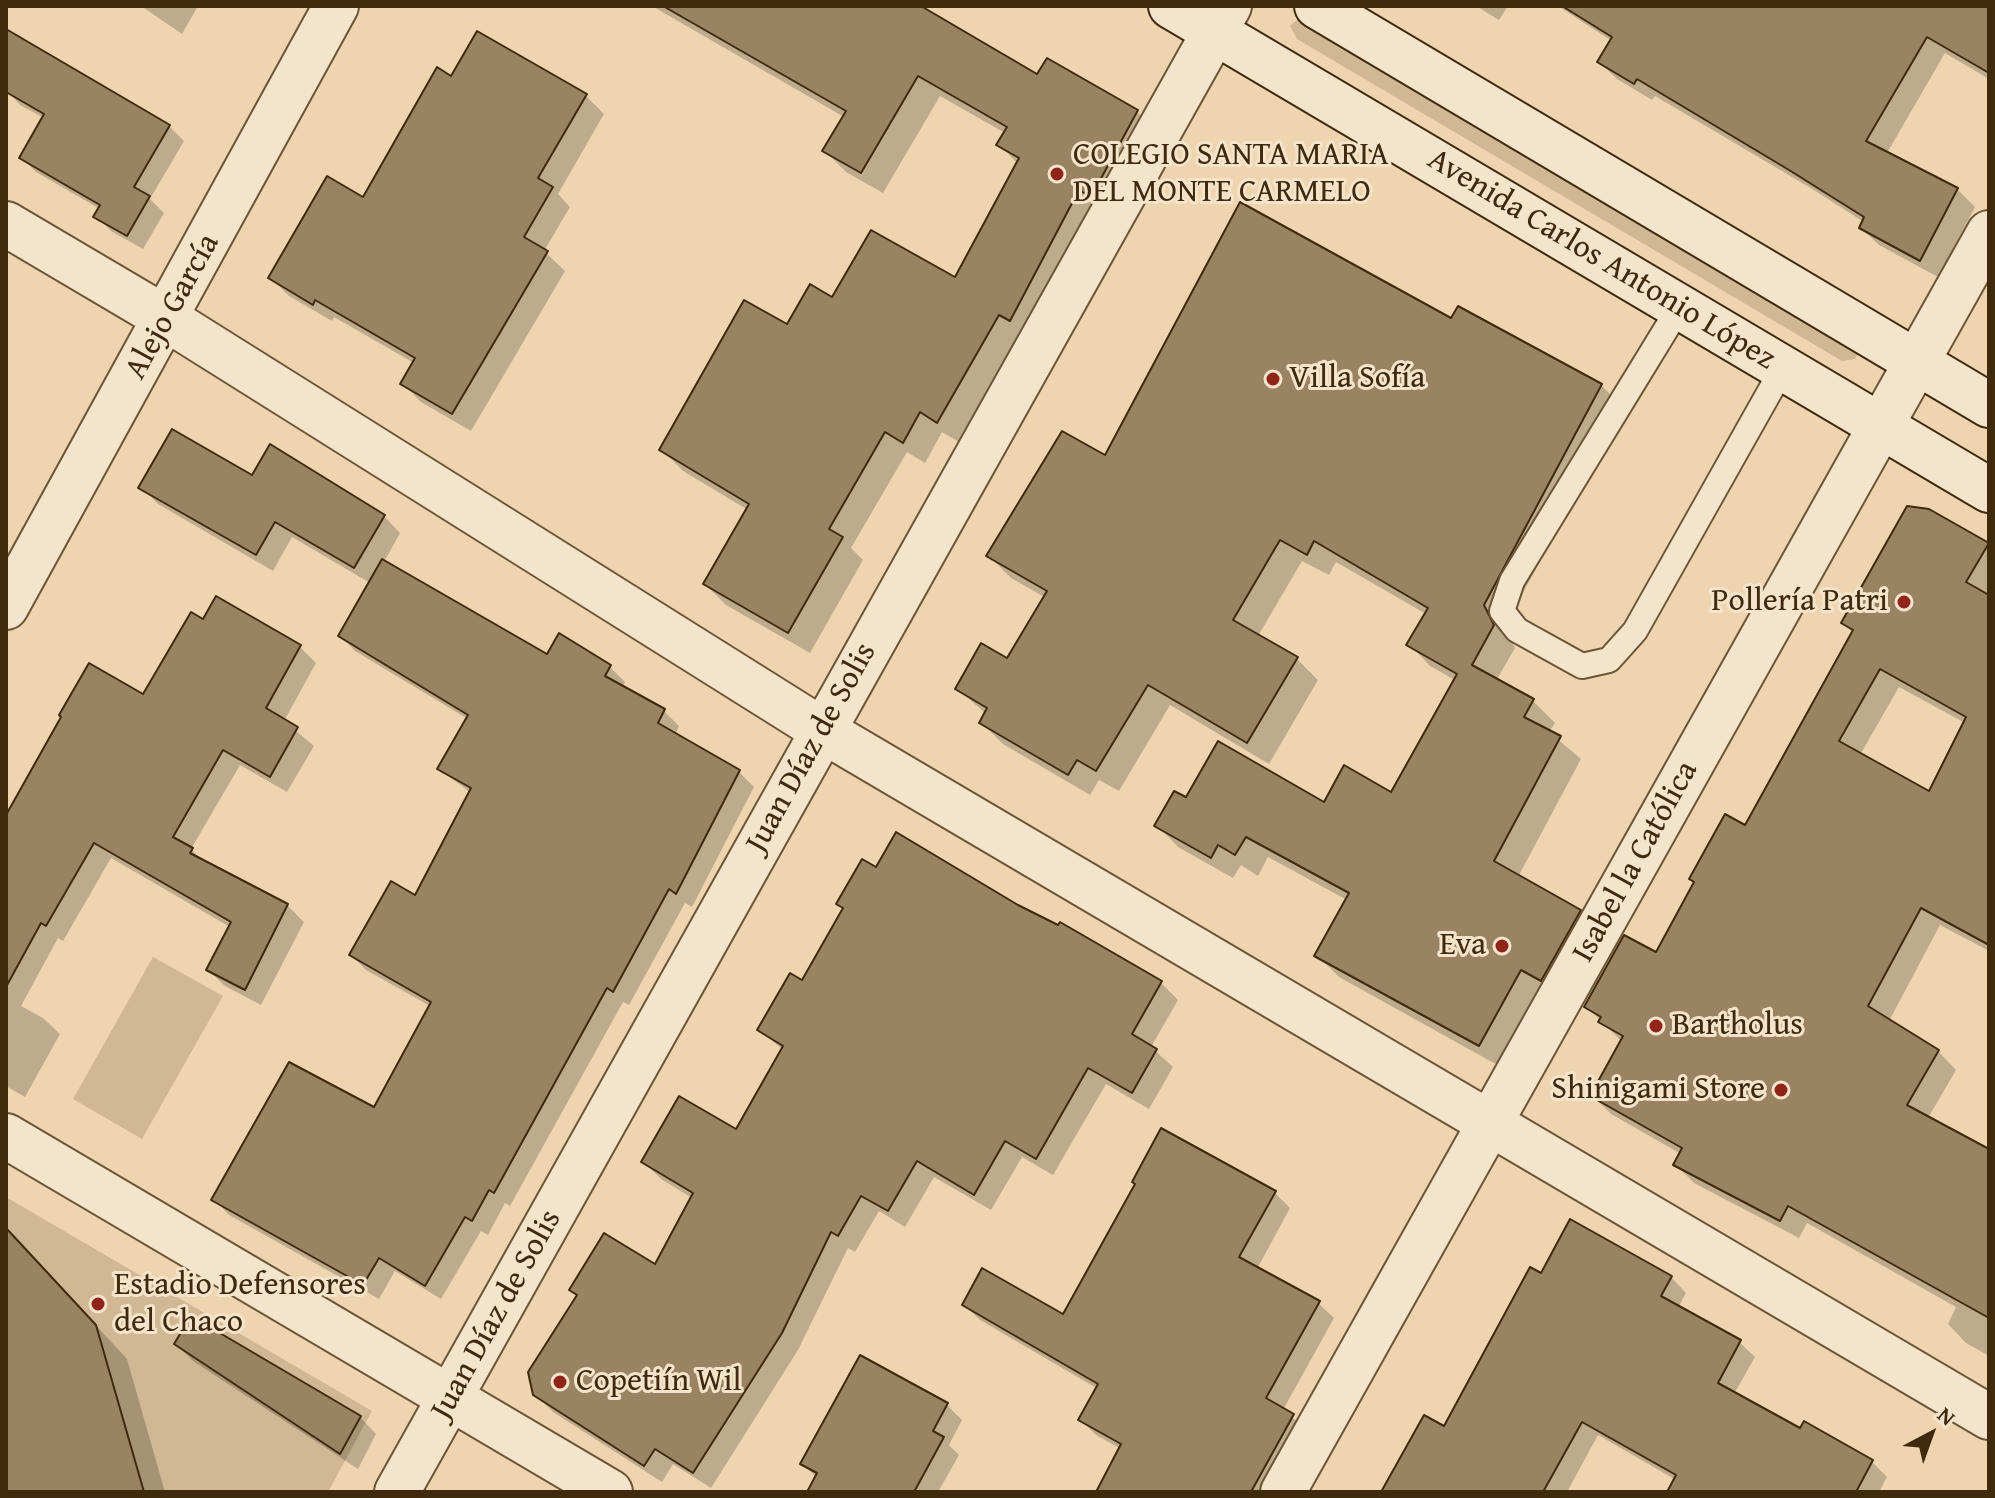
<!DOCTYPE html>
<html>
<head>
<meta charset="utf-8">
<style>
  body { margin:0 }
  #map { position:relative; width:1995px; height:1498px; overflow:hidden; background:#eed5b0; font-family:"Gentium Book Plus",serif }
  canvas { display:block }
  .frame { position:absolute; inset:0; border:8px solid #3f2a0e; pointer-events:none }
  .north { position:absolute; left:1891px; top:1394px; width:80px; height:80px; -webkit-text-stroke:6px #f4e4cc; paint-order:stroke; rotate:41deg; font-size:22px; font-weight:700; line-height:32px; text-align:center; color:#3f2a0e }
  .north::after { content:''; display:block; margin:auto; width:28px; height:36px; background:#3f2a0e; clip-path:polygon(50% 0,100% 100%,50% 72%,0 100%) }
</style>
</head>
<body>
<div id="map">
<canvas width="1995" height="1498"></canvas>
<div class="frame"></div>
<div class="north">N</div>
</div>
<script>
const g = document.querySelector('canvas').getContext('2d');
g.lineJoin = 'round';
function paint(path, color) {
  g.fillStyle = color;
  g.fill(path, 'evenodd');
}
function shape(rows) {
  const path = new Path2D();
  for (const r of rows) {
    path.moveTo(r[0], r[1]);
    for (let i = 2; i < r.length; i += 2) path.lineTo(r[i], r[i + 1]);
  }
  return path;
}
function stroke(path, color, width, dash) {
  g.strokeStyle = color;
  g.lineWidth = width;
  g.lineCap = dash ? 'butt' : 'round';
  g.setLineDash(dash || []);
  g.stroke(path);
}
function drawText(font, color, halo, rows, align = 'center') {
  g.font = font + ' "Gentium Book Plus",serif';
  g.lineWidth = 6;
  g.setLineDash([]);
  g.textBaseline = 'middle';
  g.strokeStyle = halo;
  g.fillStyle = color;
  for (const [text, x, y, turn = 0] of rows) {
    g.save();
    g.translate(x, y);
    g.rotate((+turn || 0) * Math.PI / 180);
    g.textAlign = isNaN(turn) ? turn : align;
    if (halo) g.strokeText(text, 0, 0);
    g.fillText(text, 0, 0);
    g.restore();
  }
}
paint(shape([
  [1300,17,1859,352,1855,359,1842,361,1297,39,1290,26],
  [153,957,223,996,142,1139,73,1099],
  [6,1197,372,1411,328,1492,6,1492]
]), '#d0b894');
paint(shape([
  [141,6,198,6,182,34],
  [652,6,917,6,1038,77,1136,111,1158,133,1021,335,959,442,942,432,925,463,907,452,851,548,863,560,810,653,726,605,705,584,748,510,683,471,662,450,787,327,832,299,956,279,1018,164,999,144,1005,133,940,96,883,193,846,172,825,151,844,117],
  [1476,6,1508,6,1499,20],
  [1558,6,1989,6,1989,79,1945,53,1887,153,1957,189,1975,207,1938,277,1879,245,1861,228,1864,222,1809,187,1655,96,1652,100,1617,79,1599,62,1612,41],
  [452,78,585,95,604,114,558,194,570,207,544,251,565,271,471,431,421,402,402,383,414,363,334,317,332,321,289,296,271,278,364,199],
  [6,89,169,126,184,141,150,199,164,213,143,249,111,231,96,216,100,209,36,172,21,157,44,118,20,105],
  [1452,320,1601,385,1623,407,1504,628,1515,648,1496,681,1533,701,1555,723,1549,732,1581,759,1518,877,1579,912,1601,934,1501,1067,1339,977,1317,955,1347,900,1268,857,1258,876,1241,865,1233,878,1178,847,1157,825,1187,800,1324,804,1392,795,1455,680,1430,666,1409,644,1426,614,1336,562,1329,575,1302,561,1258,636,1297,659,1318,680,1269,764,1170,705,1119,791,1099,780,1090,795,1003,744,981,722,986,714,958,689,1008,661,1046,598,1011,578,989,556,1106,457],
  [253,478,384,516,400,533,384,562,547,656,610,667,625,682,622,687,664,711,679,726,675,735,739,772,754,787,692,907,685,903,629,1005,623,1002,510,1206,505,1203,488,1235,481,1231,441,1299,395,1271,379,1299,229,1215,214,1199,374,1110,430,1006,366,970,351,955,416,898,471,793,439,769,468,719,355,651,340,635,370,583,292,537,273,571,158,504,141,487],
  [1987,545,1989,951,1940,925,1889,1021,1938,1051,1956,1070,1928,1118,1989,1151,1989,1356,1966,1343,1948,1324,1956,1307,1807,1223,1799,1238,1694,1183,1675,1164,1681,1154,1611,1114,1593,1096,1622,1042,1586,1006,1657,955,1746,828,1853,633,1843,622],
  [1899,687,1965,723,1929,794,1860,755],
  [216,599,300,647,316,663,284,721,314,746,287,792,240,765,191,849,205,863,287,905,304,922,261,1005,225,986,208,970,230,927,111,858,63,941,58,938,21,1006,43,1018,60,1034,25,1097,6,1086,6,819,144,697,203,622],
  [877,870,1017,907,1059,928,1061,925,1161,983,1178,1000,1151,1047,1173,1067,1149,1109,1106,1084,1053,1175,1022,1157,991,1210,934,1177,905,1227,879,1211,855,1252,848,1248,798,1350,711,1488,673,1464,662,1482,553,1412,535,1394,578,1297,571,1290,656,1267,692,1198,661,1179,644,1162,737,1131,783,1050,760,1030,803,983],
  [1275,1193,1290,1208,1257,1269,1318,1303,1334,1318,1283,1410,1309,1431,1268,1492,1098,1492,1121,1449,1096,1435,1081,1420,1098,1389,980,1320,964,1305,1063,1317],
  [6,1228,127,1359,165,1492,6,1492],
  [1542,1276,1671,1277,1686,1293,1678,1308,1739,1342,1755,1357,1734,1394,1801,1431,1872,1462,1887,1477,1879,1492,1669,1492,1676,1480,1598,1435,1567,1492,1383,1492,1445,1429],
  [176,1344,360,1417,376,1434,358,1469,193,1361],
  [946,1404,962,1420,949,1445,959,1455,938,1492,809,1492,817,1478,802,1463]
]), '#0003');
const building = shape([
  [663,6,921,6,1037,74,1047,58,1138,110,1091,197,1079,190,1010,321,999,315,937,423,920,412,903,443,885,432,829,529,843,537,788,633,703,584,749,504,659,450,744,300,787,324,810,284,832,297,871,230,955,277,1019,158,996,145,1007,127,918,76,861,173,822,151,846,111,663,6],
  [1562,6,1989,6,1989,73,1927,37,1866,141,1958,188,1920,261,1859,228,1864,217,1789,170,1637,79,1634,84,1597,62,1612,37,1562,6],
  [6,29,170,125,134,187,150,196,127,236,93,217,100,205,19,158,44,114,6,92,6,29],
  [477,31,587,94,538,178,553,187,524,237,548,251,452,414,400,384,415,358,315,300,313,305,268,278,327,176,363,197,437,67,451,76,477,31],
  [1240,202,1451,318,1458,306,1602,384,1484,605,1494,625,1472,665,1534,699,1524,717,1561,736,1494,861,1581,910,1541,981,1521,970,1479,1046,1314,956,1349,893,1246,837,1235,855,1218,845,1211,858,1154,826,1174,791,1186,797,1218,741,1324,802,1344,765,1391,792,1457,674,1406,645,1428,608,1314,541,1307,555,1280,540,1233,620,1298,657,1247,743,1148,685,1096,771,1077,760,1068,775,979,723,987,708,955,689,981,643,1007,658,1047,591,986,556,1062,431,1105,455,1240,202],
  [172,429,252,475,270,444,385,515,354,568,275,522,256,555,138,488,172,429],
  [1907,506,1929,509,1989,543,1966,582,1989,595,1989,945,1921,908,1868,1006,1939,1050,1907,1105,1989,1149,1989,1318,1788,1206,1780,1221,1673,1165,1682,1148,1590,1096,1623,1036,1598,1022,1601,1017,1584,1007,1624,935,1656,952,1694,882,1689,879,1725,814,1745,825,1853,630,1841,623,1907,506],
  [1880,669,1966,717,1929,791,1839,741,1880,669],
  [382,559,547,654,559,633,611,665,605,676,665,709,658,723,740,770,676,894,669,889,613,992,607,988,494,1193,489,1190,472,1221,465,1217,425,1286,379,1258,363,1285,211,1200,289,1062,374,1107,431,1002,349,955,391,881,415,895,471,788,437,769,468,715,338,636,382,559],
  [216,596,301,645,266,708,298,727,270,777,223,750,173,837,193,848,190,853,288,904,245,990,206,970,231,922,94,843,46,926,41,923,6,987,6,815,61,717,59,715,89,663,143,694,191,612,203,619,216,596],
  [896,832,1018,905,1058,925,1060,922,1162,981,1132,1034,1157,1049,1132,1093,1088,1068,1036,1159,1005,1141,974,1195,917,1161,888,1211,861,1196,838,1236,831,1232,782,1333,693,1473,655,1449,644,1466,533,1395,528,1372,577,1295,569,1290,604,1233,655,1264,693,1193,641,1162,679,1096,736,1129,783,1046,757,1030,790,973,802,980,843,908,836,904,862,859,876,867,896,832],
  [1161,1128,1276,1191,1239,1257,1320,1301,1266,1398,1294,1414,1251,1492,1096,1492,1121,1444,1078,1420,1098,1384,962,1305,982,1268,1063,1314,1135,1184,1132,1182,1161,1128],
  [1570,1219,1672,1276,1661,1296,1741,1340,1718,1383,1800,1428,1804,1421,1873,1460,1856,1492,1667,1492,1676,1475,1582,1422,1543,1492,1381,1492,1424,1415,1444,1426,1530,1267,1541,1273,1570,1219],
  [6,1228,96,1325,144,1492,6,1492,6,1228],
  [191,1316,361,1416,340,1454,174,1344,191,1316],
  [860,1355,948,1403,933,1431,944,1437,914,1492,807,1492,817,1473,800,1464,860,1355]
]);
paint(building, '#9a8362');
stroke(building, '#3f2a0e', 2);
const service = shape([
  [1679,308,1512,581,1502,611,1517,630,1582,666,1609,660,1635,631,1783,368]
]);
const minor = shape([
  [6,224,167,319,822,730,1989,1417],
  [6,607,336,6],
  [6,1136,610,1492],
  [397,1492,1229,6],
  [1283,1492,1989,233]
]);
const secondary = shape([
  [1171,6,1989,490],
  [1317,6,1989,405]
]);
stroke(service, '#6b5536', 28);
stroke(minor, '#6b5536', 48);
stroke(secondary, '#3f2a0e', 48);
stroke(service, '#f4e4cc', 24);
stroke(minor, '#f4e4cc', 44);
stroke(secondary, '#f4e4cc', 44);
for (const [x, y, r, color] of [
  [1057,174,8,"#8f2418"],
  [1273,379,8,"#8f2418"],
  [1904,602,8,"#8f2418"],
  [1502,946,8,"#8f2418"],
  [1656,1026,8,"#8f2418"],
  [1781,1090,8,"#8f2418"],
  [98,1304,8,"#8f2418"],
  [560,1382,8,"#8f2418"]
]) {
  const dot = new Path2D();
  dot.arc(x, y, r, 0, 2 * Math.PI);
  g.fillStyle = color;
  g.fill(dot);
  stroke(dot, '#f4e4cc', 3);
}
drawText('32px', '#3f2a0e', '#f4e4cc', [
  ["COLEGIO SANTA MARIA",1073,156],
  ["DEL MONTE CARMELO",1073,193],
  ["Villa Sofía",1289,379],
  ["Pollería Patri",1888,602,"right"],
  ["Eva",1486,946,"right"],
  ["Bartholus",1672,1026],
  ["Shinigami Store",1765,1090,"right"],
  ["Estadio Defensores",114,1286],
  ["del Chaco",114,1323],
  ["Copetiín Wil",576,1382]
], 'left');
drawText('32px', '#3f2a0e', '#f4e4cc', [
  ["Avenida Carlos Antonio López",1601,260,31],
  ["Alejo García",173,307,-61],
  ["Juan Díaz de Solis",812,748,-61],
  ["Isabel la Católica",1636,862,-61],
  ["Juan Díaz de Solis",497,1315,-61]
]);
</script>
</body>
</html>
